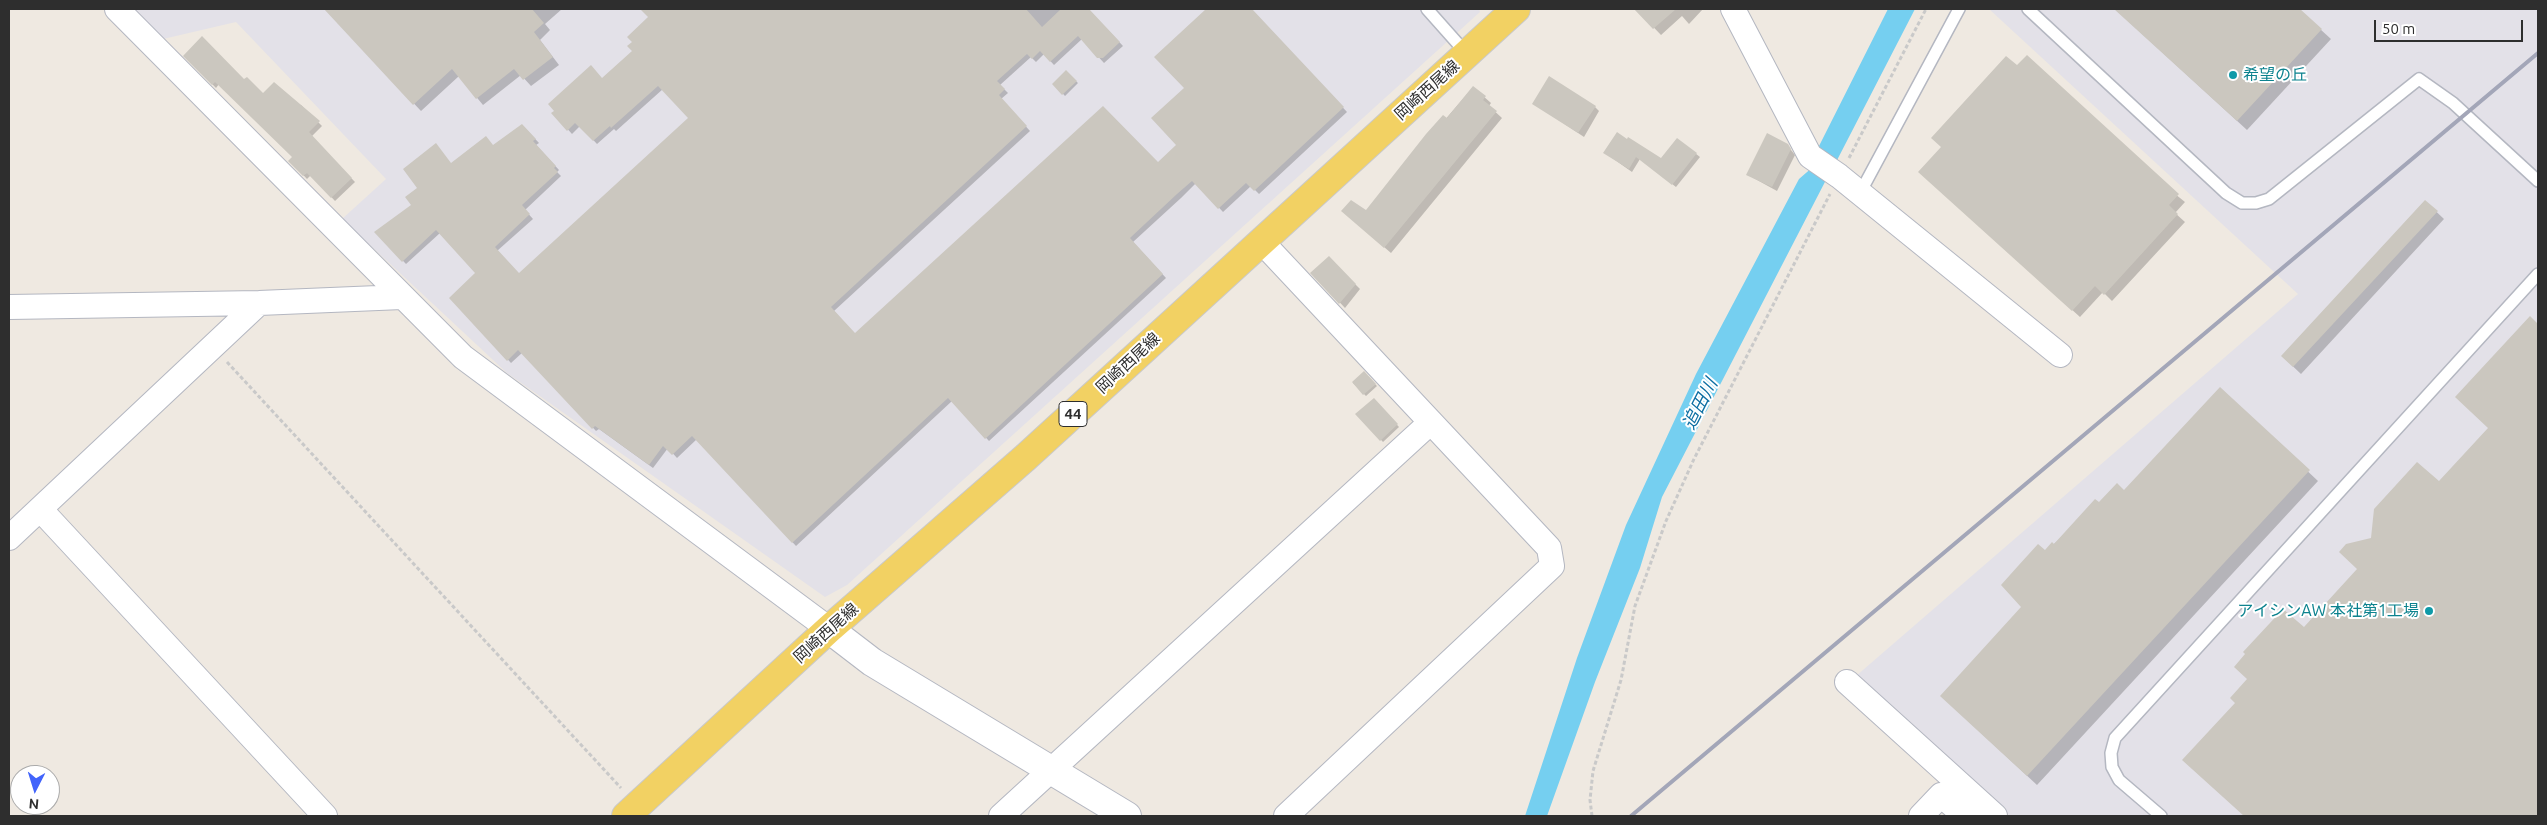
<!DOCTYPE html>
<html>
<head>
<meta charset="utf-8">
<style>
  body { margin:0 }
  #map { position:relative; width:2547px; height:825px; overflow:hidden; background:#efe9e1; font-family:Ubuntu,sans-serif }
  canvas { display:block }
  .frame { position:absolute; inset:0; border:10px solid #2e2e2e; pointer-events:none }
  .north { position:absolute; left:10px; top:765px; width:50px; height:50px; box-sizing:border-box; background:#fff; border:1px solid #ababab; border-radius:50%; rotate:185deg; font-size:14px; font-weight:700; line-height:20px; text-align:center; color:#2e2e2e }
  .north::after { content:''; display:block; margin:auto; width:18px; height:22px; background:#4264fb; clip-path:polygon(50% 0,100% 100%,50% 72%,0 100%) }
  .scale { position:absolute; left:2374px; top:20px; width:149px; height:22px; box-sizing:border-box; border:2px solid #2e2e2e; border-top:0; padding-left:6px; font-size:15px; line-height:18px; white-space:nowrap; color:#2e2e2e; -webkit-text-stroke:4px #fff; paint-order:stroke }
</style>
</head>
<body>
<div id="map">
<canvas width="2547" height="825"></canvas>
<div class="frame"></div>
<div class="north">N</div>
<div class="scale">50 m</div>
</div>
<script>
const g = document.querySelector('canvas').getContext('2d');
g.lineJoin = 'round';
function paint(path, color) {
  g.fillStyle = color;
  g.fill(path, 'evenodd');
}
function shape(rows) {
  const path = new Path2D();
  for (const r of rows) {
    path.moveTo(r[0], r[1]);
    for (let i = 2; i < r.length; i += 2) path.lineTo(r[i], r[i + 1]);
  }
  return path;
}
function stroke(path, color, width, dash) {
  g.strokeStyle = color;
  g.lineWidth = width;
  g.lineCap = dash ? 'butt' : 'round';
  g.setLineDash(dash || []);
  g.stroke(path);
}
function drawText(font, color, halo, rows, align = 'center') {
  g.font = font + ' Ubuntu,"Noto Sans JP",sans-serif';
  g.lineWidth = 4;
  g.setLineDash([]);
  g.textBaseline = 'middle';
  g.strokeStyle = halo;
  g.fillStyle = color;
  for (const [text, x, y, turn = 0] of rows) {
    g.save();
    g.translate(x, y);
    g.rotate((+turn || 0) * Math.PI / 180);
    g.textAlign = isNaN(turn) ? turn : align;
    if (halo) g.strokeText(text, 0, 0);
    g.fillText(text, 0, 0);
    g.restore();
  }
}
paint(shape([
  [132,9,1479,9,1480,12,847,585,825,597,507,373,342,219,386,179,236,22,163,39],
  [1989,9,2538,9,2538,816,2010,816,1856,676,2298,294]
]), '#e3e1e8');
paint(shape([
  [1888,9,1915,9,1834,166,1816,152],
  [1814,166,1827,178,1662,497,1640,568,1595,682,1547,816,1525,816,1577,658,1626,525,1696,374,1799,179]
]), '#75cff0');
paint(shape([
  [332,9,562,9,545,24,550,30,540,40,559,65,531,86,521,75,483,105,459,76,421,111,328,12],
  [655,9,1088,9,1123,46,1104,63,1082,39,1054,65,1044,54,1036,62,1031,57,1000,85,1008,93,1001,99,1030,131,834,311,855,335,1158,164,1178,145,1185,88,1156,57,1208,9,1251,9,1347,112,1259,194,1251,186,1223,212,1196,183,1181,198,1133,242,1166,278,989,441,952,401,796,546,697,439,677,458,668,448,653,468,599,429,596,431,523,352,511,363,451,298,477,273,440,233,406,264,376,232,413,205,451,164,493,146,522,125,539,143,536,145,559,170,557,172,561,176,525,210,533,219,497,251,519,275,690,118,663,89,616,131,614,129,597,144,580,126,572,134,553,113,602,79,634,51,649,17,648,16],
  [1636,9,1703,9,1689,24,1682,16,1661,35],
  [2115,9,2298,9,2331,39,2247,130],
  [185,56,244,81,263,95,301,105,322,126,311,137,355,182,335,201,311,175,307,179,290,161,294,157,219,84,216,88],
  [2017,67,2185,202,2175,213,2185,222,2112,301,2103,292,2080,317,1927,179],
  [1066,72,1078,83,1065,96,1054,84],
  [1473,87,1491,103,1489,106,1502,118,1391,253,1348,216,1366,212],
  [1533,103,1595,107,1599,111,1584,137],
  [1677,139,1700,157,1676,187,1640,159,1632,172,1605,153,1661,159],
  [1787,145,1795,155,1777,191,1748,175],
  [2425,201,2444,219,2301,374,2282,356],
  [1329,258,1360,289,1345,308,1312,273],
  [2530,318,2538,325,2538,816,2245,816,2189,764,2304,629,2359,569,2372,539,2439,483,2489,428],
  [1364,373,1377,386,1366,396,1353,383],
  [2220,389,2318,481,2037,785,1951,705,2023,607,2045,552,2099,504,2125,492],
  [1374,400,1399,427,1383,442,1357,414]
]), '#0003');
paint(shape([
  [324,9,532,9,544,23,534,32,553,57,523,80,514,69,476,99,452,69,413,105],
  [640,9,1026,9,1042,27,1061,9,1089,9,1120,42,1103,58,1097,58,1078,36,1050,62,1040,51,1032,59,1027,54,997,81,1005,89,999,95,1027,126,831,307,855,333,1103,106,1158,162,1176,145,1151,118,1184,88,1154,57,1206,9,1252,9,1344,107,1254,191,1246,183,1218,209,1192,181,1177,194,1130,238,1163,274,985,439,948,398,792,543,692,436,672,455,663,446,649,465,595,426,592,429,518,350,507,361,449,298,475,273,436,230,402,262,374,232,411,205,405,197,417,188,403,169,436,143,451,163,486,136,493,145,522,124,536,139,533,141,556,166,554,168,558,172,522,205,530,214,495,247,519,273,688,118,658,86,611,128,610,126,593,141,575,123,567,131,551,113,554,111,548,104,591,65,602,78,632,51,627,46,632,42,627,37,648,17],
  [1634,9,1676,9,1653,29],
  [2114,9,2300,9,2322,29,2237,121],
  [202,36,244,79,247,77,263,93,274,82,320,121,309,132,352,178,331,198,307,173,303,176,288,161,292,157,215,82,212,85,183,56],
  [2027,55,2179,194,2169,205,2178,214,2104,295,2095,286,2072,311,1918,172,1941,147,1931,138,2006,56,2017,65],
  [1066,70,1077,81,1062,95,1052,84],
  [1549,76,1596,106,1578,133,1532,104],
  [1473,86,1486,96,1483,100,1497,111,1384,248,1341,211,1351,200,1366,210,1426,134,1443,115,1447,118],
  [1617,132,1627,139,1628,137,1661,158,1677,138,1697,153,1672,185,1636,157,1629,169,1603,153],
  [1767,133,1788,144,1791,149,1772,187,1746,175],
  [2425,200,2438,211,2293,367,2281,356],
  [1329,256,1356,284,1339,304,1310,273],
  [2530,316,2538,324,2538,816,2244,816,2182,760,2235,703,2230,698,2247,679,2234,667,2245,654,2243,652,2283,609,2304,627,2357,569,2339,552,2346,544,2371,538,2374,509,2417,462,2439,481,2488,428,2455,397],
  [1364,371,1376,384,1363,395,1352,382],
  [2220,387,2310,470,2027,776,1940,696,2021,607,2001,585,2018,566,2038,544,2045,550,2052,542,2054,544,2095,499,2099,502,2117,483,2124,490],
  [1374,398,1398,424,1380,441,1355,414]
]), '#cbc7bf');
const lane = shape([
  [1427,9,1467,54],
  [2028,9,2226,193,2242,203,2256,203,2269,199,2419,79,2453,103,2538,181],
  [1860,193,1959,9],
  [2161,816,2119,780,2112,767,2111,753,2115,738,2538,274]
]);
const street = shape([
  [117,9,463,357,829,629],
  [1733,9,1810,156,1839,176,2060,355],
  [1261,241,1549,548,1552,566,1286,816],
  [9,307,259,303,402,297],
  [40,509,325,816],
  [9,538,259,303],
  [1847,682,1995,816],
  [1001,816,1431,422],
  [1921,816,1941,795,1965,816]
]);
const secondary = shape([
  [829,629,872,662,1127,816]
]);
const primary = shape([
  [626,816,829,629,1026,457,1516,9]
]);
stroke(lane, '#b4b7c1', 14);
stroke(street, '#b4b7c1', 26);
stroke(secondary, '#b4b7c1', 30);
stroke(primary, '#c9c9c9', 30);
stroke(shape([
  [1849,158,1926,9],
  [227,362,621,788],
  [1592,816,1590,800,1593,771,1621,680,1635,606,1666,521,1694,459,1830,194]
]), '#c9c9c9', 3, [4, 2.5]);
stroke(lane, '#fff', 11);
stroke(street, '#fff', 24);
stroke(secondary, '#fff', 28);
stroke(primary, '#f2d163', 28);
stroke(shape([
  [1631,816,2538,53]
]), '#a3a6b8', 4);
for (const [x, y, r, color] of [
  [2233,75,5,"#0f9aa8"],
  [2429,611,5,"#0f9aa8"]
]) {
  const dot = new Path2D();
  dot.arc(x, y, r, 0, 2 * Math.PI);
  g.fillStyle = color;
  g.fill(dot);
  stroke(dot, '#fff', 2);
}
for (const [x, y, w] of [
  [1073,414,28]
]) {
  const box = new Path2D();
  box.roundRect(x - w / 2, y - 12.5, w, 25, 4);
  g.fillStyle = '#fff';
  g.fill(box);
  stroke(box, '#2e2e2e', 1);
}
drawText('bold 15px', '#2e2e2e', null, [
  ["44",1073,414]
]);
drawText('16px', '#0d838f', '#fff', [
  ["希望の丘",2243,75],
  ["アイシンAW 本社第1工場",2419,611,"right"]
], 'left');
drawText('16px', '#2e2e2e', '#fff', [
  ["岡崎西尾線",1427,90,-42],
  ["岡崎西尾線",1128,363,-43],
  ["岡崎西尾線",826,633,-42]
]);
drawText('italic 18px', '#0d6fa3', '#fff', [
  ["追田川",1700,404,-63]
]);
</script>
</body>
</html>
